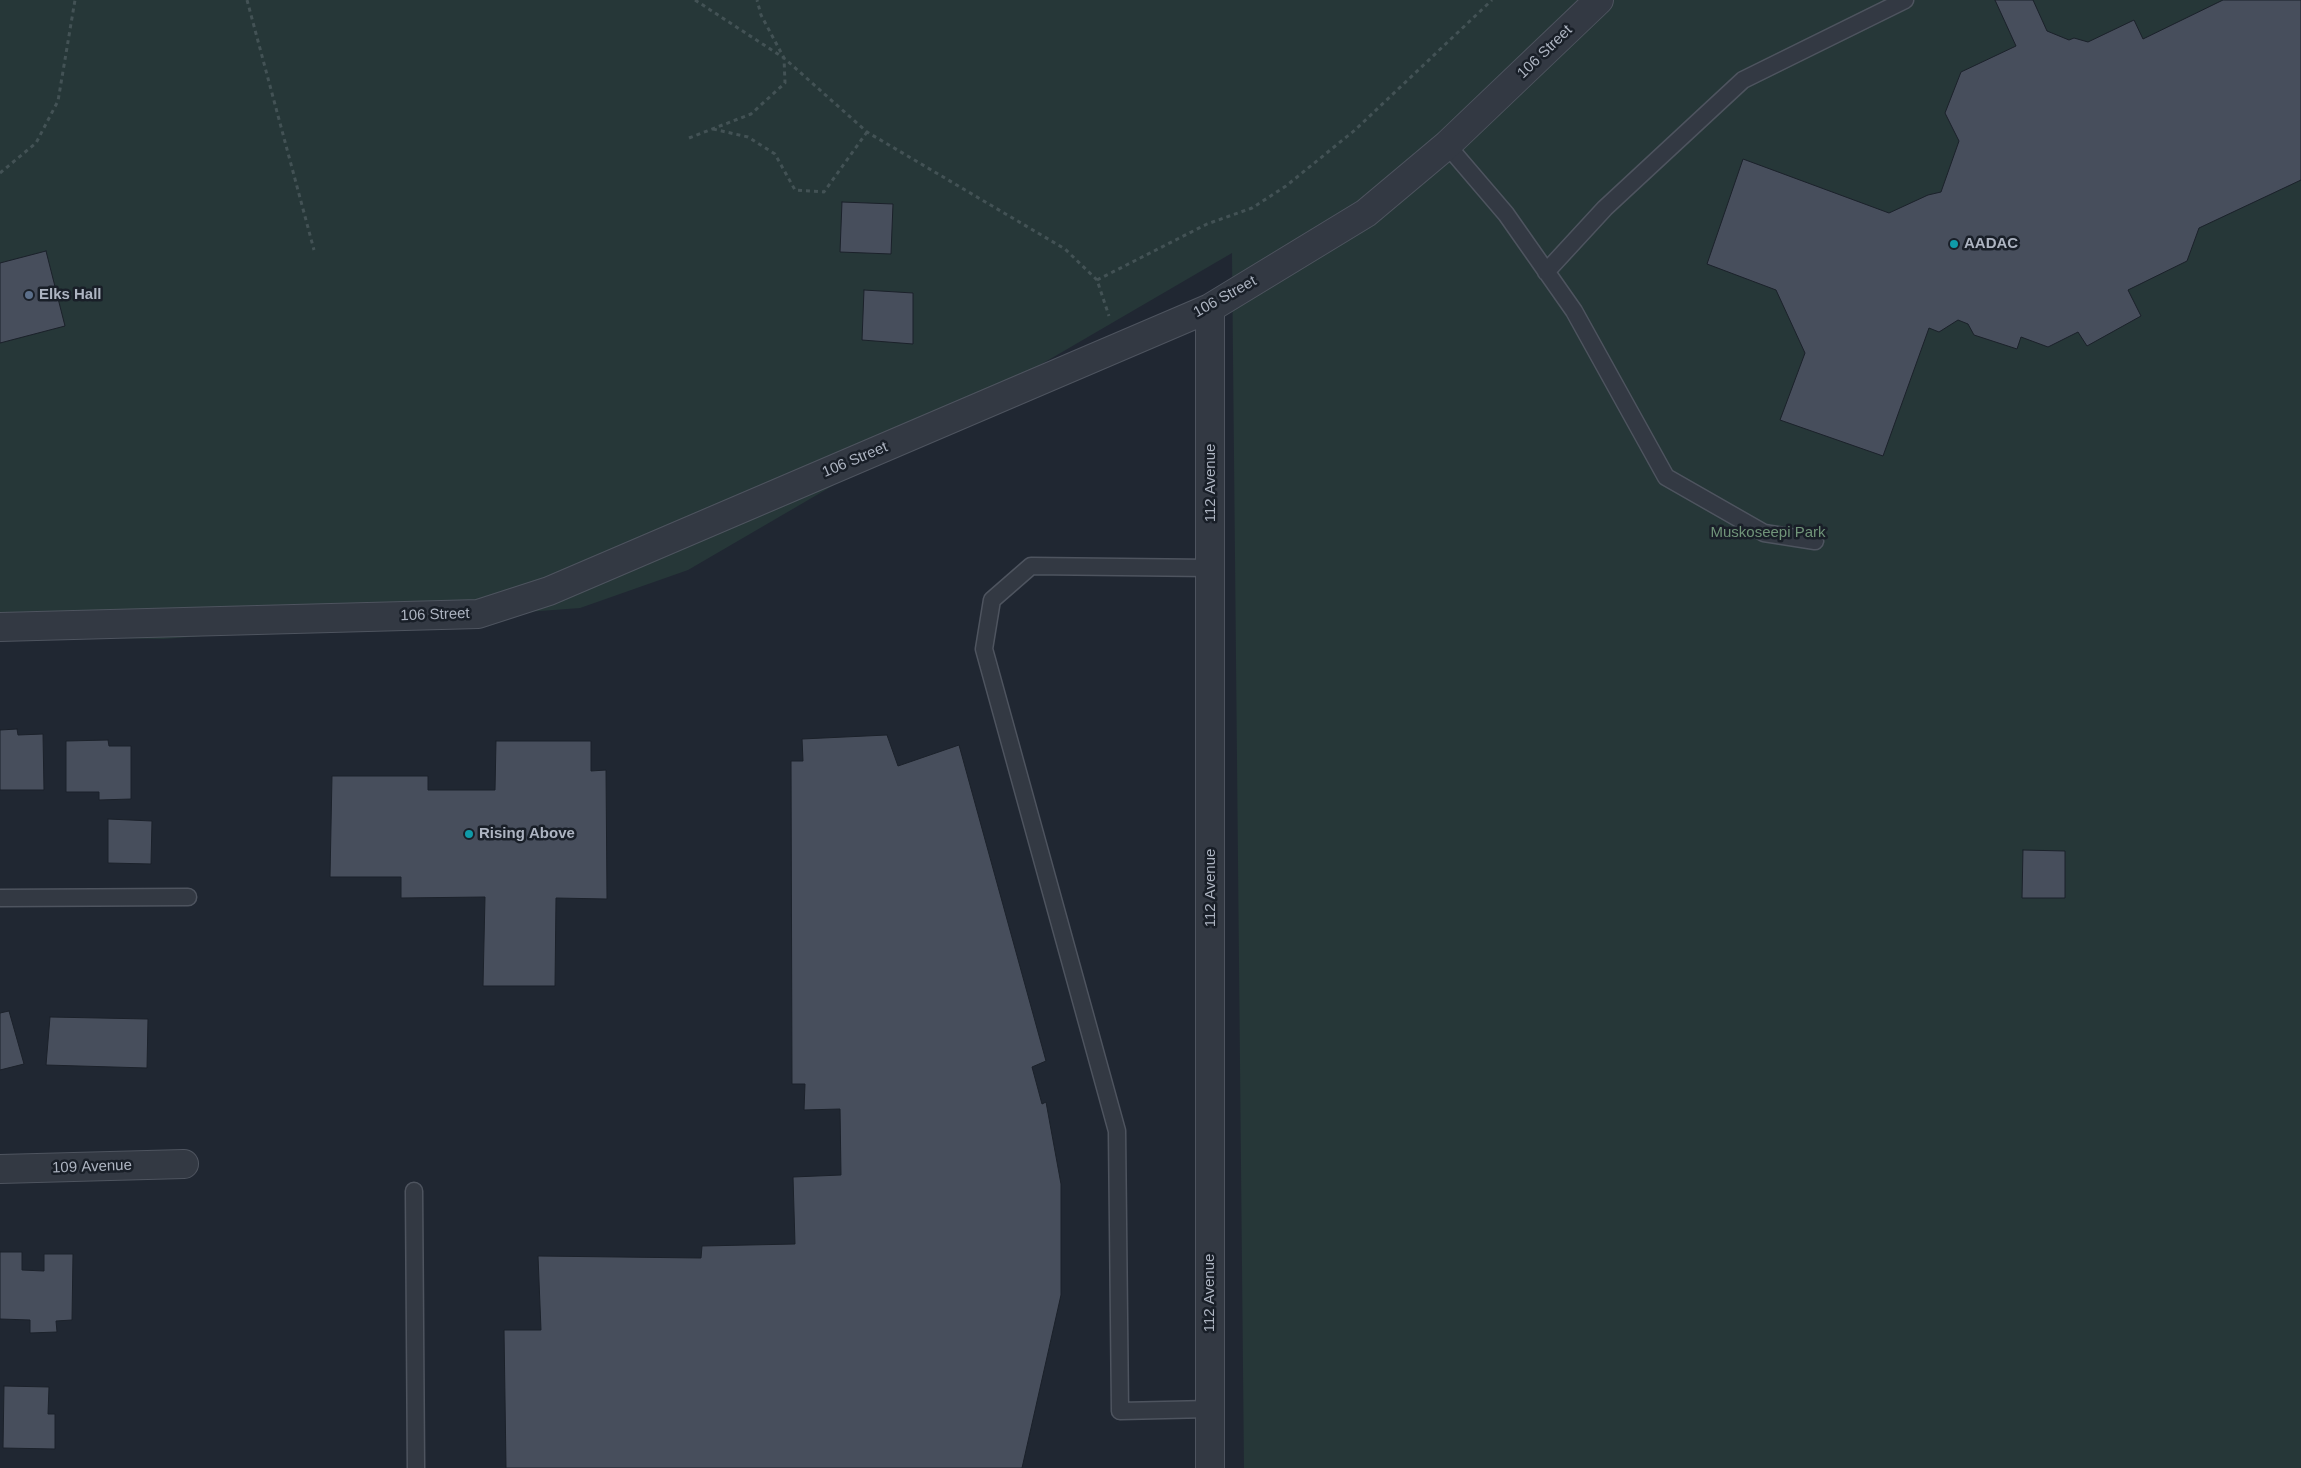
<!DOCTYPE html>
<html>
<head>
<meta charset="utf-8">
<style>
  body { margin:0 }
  canvas { display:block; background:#202732 }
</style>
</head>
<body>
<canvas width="2301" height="1468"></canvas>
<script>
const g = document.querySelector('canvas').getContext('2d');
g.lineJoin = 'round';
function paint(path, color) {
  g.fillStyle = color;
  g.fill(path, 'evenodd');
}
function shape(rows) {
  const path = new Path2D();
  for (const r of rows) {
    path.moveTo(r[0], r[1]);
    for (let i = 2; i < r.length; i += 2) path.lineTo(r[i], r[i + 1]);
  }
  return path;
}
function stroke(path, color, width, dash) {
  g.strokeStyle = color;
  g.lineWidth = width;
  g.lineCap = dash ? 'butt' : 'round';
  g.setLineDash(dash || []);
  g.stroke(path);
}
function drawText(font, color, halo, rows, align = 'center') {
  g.font = font + ' Helvetica,sans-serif';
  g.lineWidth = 5;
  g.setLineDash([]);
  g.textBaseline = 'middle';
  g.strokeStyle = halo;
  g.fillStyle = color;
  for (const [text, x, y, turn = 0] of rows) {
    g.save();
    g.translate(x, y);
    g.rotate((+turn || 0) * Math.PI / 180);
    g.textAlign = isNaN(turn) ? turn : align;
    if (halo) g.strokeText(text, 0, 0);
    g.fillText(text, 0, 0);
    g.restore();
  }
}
paint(shape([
  [0,0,2301,0,2301,1468,1244,1468,1232,253,688,570,580,608,163,639,0,636]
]), '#263738');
const building = shape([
  [1995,0,2033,0,2047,31,2069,40,2074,38,2088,42,2134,20,2143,39,2223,0,2301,0,2301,180,2199,228,2187,261,2128,290,2141,316,2087,346,2078,332,2048,347,2021,337,2017,349,1974,335,1968,324,1958,320,1939,332,1929,328,1883,456,1780,420,1805,353,1776,290,1707,264,1743,159,1889,213,1928,195,1941,192,1959,141,1945,113,1961,72,2016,46,1995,0],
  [842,202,893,204,891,254,840,252,842,202],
  [46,251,65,326,0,343,0,263,46,251],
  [864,290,913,293,913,344,862,340,864,290],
  [17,729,18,735,43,734,44,790,0,790,0,730,17,729],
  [887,735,898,766,959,745,1046,1061,1032,1067,1042,1104,1046,1102,1061,1184,1061,1295,1022,1468,506,1468,504,1330,541,1330,538,1256,701,1258,702,1246,795,1244,793,1177,841,1175,840,1109,804,1110,805,1084,792,1084,791,761,803,761,802,739,887,735],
  [108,740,109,746,131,746,131,799,99,800,99,792,66,792,66,741,108,740],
  [496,741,591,741,591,771,606,770,607,899,556,898,555,986,483,986,485,897,401,898,401,877,330,877,332,776,428,776,428,790,495,790,496,741],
  [108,819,152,821,151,864,108,863,108,819],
  [2023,850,2065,851,2065,898,2022,898,2023,850],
  [9,1011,24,1064,0,1070,0,1013,9,1011],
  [50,1017,148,1019,147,1068,46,1065,50,1017],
  [0,1252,22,1252,22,1270,44,1271,44,1254,73,1254,72,1320,56,1321,57,1332,30,1333,30,1320,0,1319,0,1252],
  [4,1386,49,1387,48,1414,55,1414,55,1449,3,1448,4,1386]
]);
paint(building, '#474e5c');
stroke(building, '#1b212a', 1);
const service = shape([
  [1447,145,1506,214,1574,311,1666,477,1764,533,1815,541],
  [1546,272,1605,208,1743,80,1905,0],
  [0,898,188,897],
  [414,1191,416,1468],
  [1210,1409,1120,1411,1117,1131,984,649,992,600,1031,566,1211,568]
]);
const minor = shape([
  [0,1169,184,1164]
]);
const tertiary = shape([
  [1210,308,1210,1468],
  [0,627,478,614,549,591,1210,308,1366,213,1447,145,1599,0]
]);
stroke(service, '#4e545f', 19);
stroke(minor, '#4e545f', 30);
stroke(tertiary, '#4e545f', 30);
stroke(shape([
  [247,0,314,250],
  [695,0,784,58,867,132,1065,249,1097,280,1109,316],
  [713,129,748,137,775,154,795,190,824,192,867,132],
  [689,138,751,114,785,83,784,58,761,15,757,0],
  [0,173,36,143,58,101,75,0],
  [1097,280,1207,224,1252,208,1286,186,1355,130,1492,0]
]), '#435255', 3, [4, 4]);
stroke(service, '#333943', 16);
stroke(minor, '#333943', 28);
stroke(tertiary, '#333943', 28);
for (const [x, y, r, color] of [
  [1954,244,5,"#0f9aa8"],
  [29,295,5,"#5c6f8a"],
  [469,834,5,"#0f9aa8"]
]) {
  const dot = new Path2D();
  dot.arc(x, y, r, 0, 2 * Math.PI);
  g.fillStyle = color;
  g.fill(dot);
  stroke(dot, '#191f28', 2);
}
drawText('15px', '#adb4c1', '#191f28', [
  ["106 Street",1545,52,-44],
  ["106 Street",1225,297,-29],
  ["106 Street",855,460,-23],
  ["112 Avenue",1211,483,-90],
  ["106 Street",435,615,-2],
  ["112 Avenue",1211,888,-90],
  ["109 Avenue",92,1167,-2],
  ["112 Avenue",1210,1293,-90]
]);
drawText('bold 15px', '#adb4c1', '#191f28', [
  ["AADAC",1964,244],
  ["Elks Hall",39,295],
  ["Rising Above",479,834]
], 'left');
drawText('15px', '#709479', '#191f28', [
  ["Muskoseepi Park",1768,533]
]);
</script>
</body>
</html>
